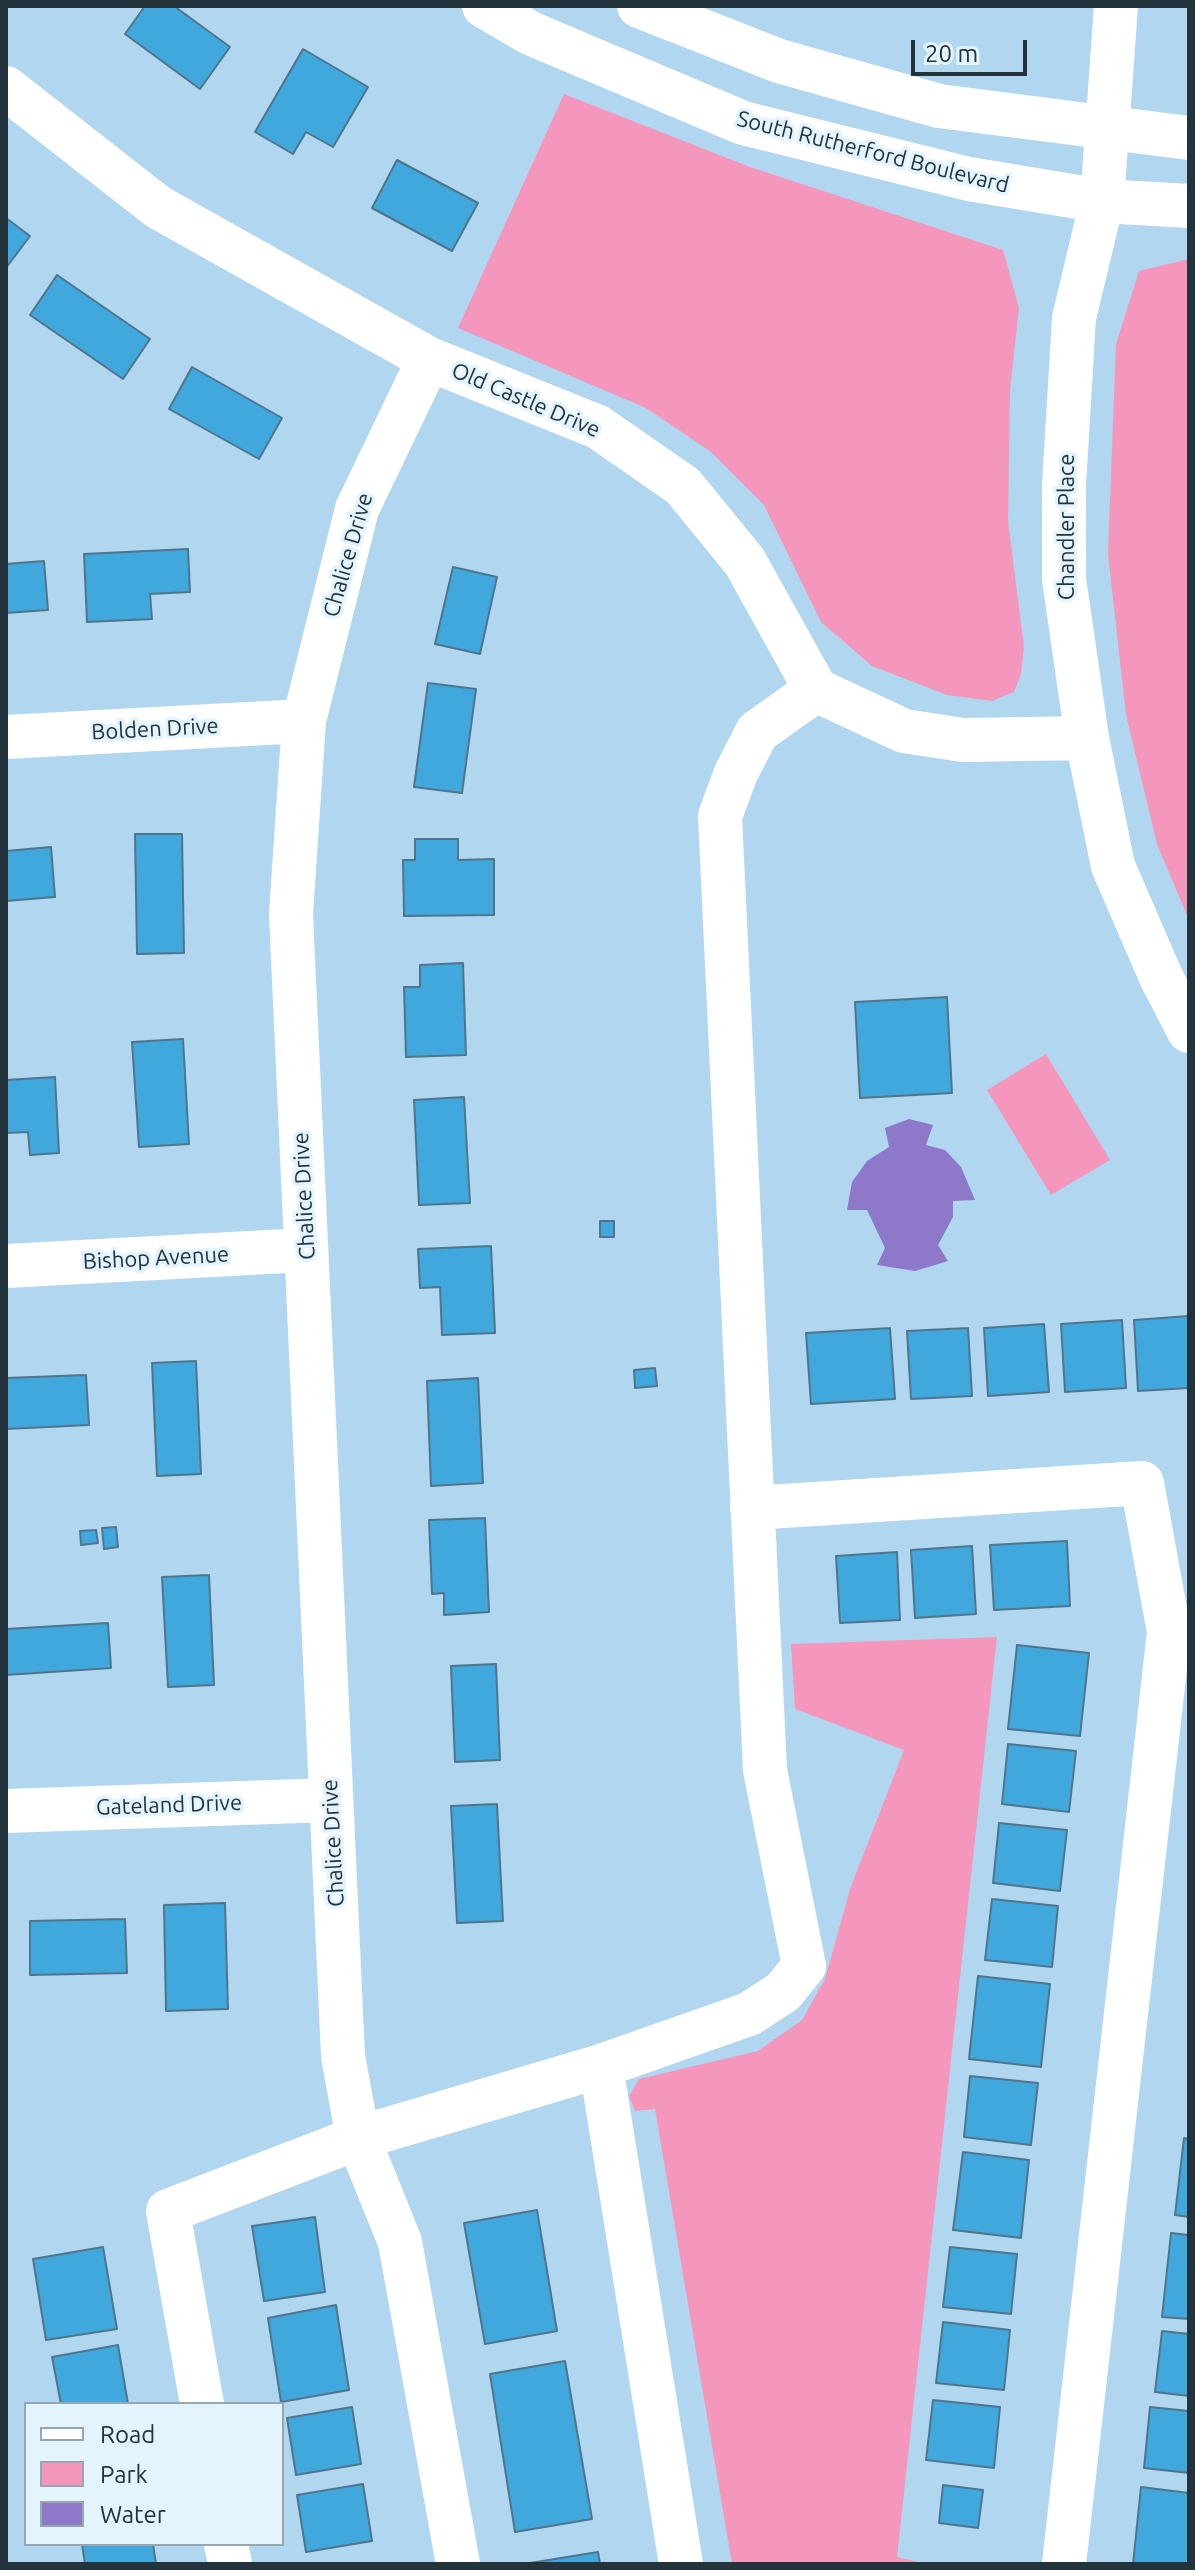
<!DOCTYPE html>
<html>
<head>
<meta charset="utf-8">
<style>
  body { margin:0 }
  #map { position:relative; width:1195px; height:2570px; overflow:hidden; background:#b0d7ef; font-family:Ubuntu,sans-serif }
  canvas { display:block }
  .frame { position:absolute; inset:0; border:8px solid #23333c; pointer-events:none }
  .legend { position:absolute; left:24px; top:2402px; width:260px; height:144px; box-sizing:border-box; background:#e4f4fe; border:2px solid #97a7b0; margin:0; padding:10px 14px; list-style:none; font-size:24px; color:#23333c }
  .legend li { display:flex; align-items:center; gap:16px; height:40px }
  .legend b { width:40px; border:2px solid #97a7b0 }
  .scale { position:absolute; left:911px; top:40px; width:116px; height:36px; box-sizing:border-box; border:4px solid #23333c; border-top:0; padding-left:10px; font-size:24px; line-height:28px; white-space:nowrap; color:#23333c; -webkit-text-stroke:6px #e4f4fe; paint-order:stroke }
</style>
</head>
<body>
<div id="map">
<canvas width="1195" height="2570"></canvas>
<div class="frame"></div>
<ul class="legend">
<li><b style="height:10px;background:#fff"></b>Road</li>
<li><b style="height:22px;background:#f597bd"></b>Park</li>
<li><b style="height:22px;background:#8d78c9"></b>Water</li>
</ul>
<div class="scale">20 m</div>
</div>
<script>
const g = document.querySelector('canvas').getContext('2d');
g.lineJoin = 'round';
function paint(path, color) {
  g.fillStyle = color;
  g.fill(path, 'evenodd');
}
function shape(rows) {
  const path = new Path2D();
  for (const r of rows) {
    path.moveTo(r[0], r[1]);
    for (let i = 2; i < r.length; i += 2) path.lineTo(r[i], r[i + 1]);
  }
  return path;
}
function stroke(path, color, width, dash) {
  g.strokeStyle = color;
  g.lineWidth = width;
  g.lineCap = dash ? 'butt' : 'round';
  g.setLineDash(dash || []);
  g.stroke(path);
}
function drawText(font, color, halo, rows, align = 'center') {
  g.font = font + ' Ubuntu,sans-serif';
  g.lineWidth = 7;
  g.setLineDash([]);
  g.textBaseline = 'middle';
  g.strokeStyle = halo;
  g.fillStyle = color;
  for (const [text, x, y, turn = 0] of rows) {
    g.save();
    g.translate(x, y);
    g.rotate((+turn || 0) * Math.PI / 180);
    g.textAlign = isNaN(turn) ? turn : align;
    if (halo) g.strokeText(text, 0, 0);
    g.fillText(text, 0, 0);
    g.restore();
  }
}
paint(shape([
  [564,94,750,167,1003,250,1019,308,1010,390,1008,521,1024,647,1021,674,1014,692,992,701,947,695,872,666,821,622,764,505,711,452,646,408,458,328],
  [1189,259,1189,920,1157,844,1126,715,1108,554,1116,344,1139,271],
  [1046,1054,1110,1160,1051,1195,987,1090],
  [997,1637,897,2557,927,2564,732,2564,655,2109,635,2111,629,2096,639,2079,758,2051,802,2020,825,1979,850,1889,904,1750,795,1709,791,1644]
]), '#f597bd');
paint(shape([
  [909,1119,933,1125,926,1145,945,1150,961,1167,975,1200,953,1201,953,1217,938,1245,948,1261,915,1271,877,1265,885,1248,867,1210,847,1210,852,1182,867,1161,889,1147,885,1128]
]), '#8d78c9');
const building = shape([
  [145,6,174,6,230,47,200,89,125,34,145,6],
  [303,49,368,87,333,147,306,132,293,154,255,132,303,49],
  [397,160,478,203,452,251,372,208,397,160],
  [6,218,30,236,6,268,6,218],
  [57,275,150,339,123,379,30,315,57,275],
  [192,367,282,418,259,459,169,409,192,367],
  [188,549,190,592,150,594,152,619,87,622,84,554,188,549],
  [44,561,48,610,6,613,6,564,44,561],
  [453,567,497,577,480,654,435,644,453,567],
  [428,683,476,689,462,793,414,787,428,683],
  [135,834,182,834,184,953,137,954,135,834],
  [415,839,458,839,458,860,494,859,494,915,404,916,403,860,415,860,415,839],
  [51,847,55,897,6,901,6,851,51,847],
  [463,963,466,1055,406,1057,404,987,420,987,420,965,463,963],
  [947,997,952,1093,860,1098,855,1002,947,997],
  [183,1039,189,1144,139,1147,132,1042,183,1039],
  [55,1077,59,1153,30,1155,28,1132,6,1133,6,1080,55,1077],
  [464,1097,470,1203,419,1205,414,1100,464,1097],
  [600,1221,614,1221,614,1237,600,1237,600,1221],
  [491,1246,495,1333,442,1335,440,1287,420,1288,418,1249,491,1246],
  [1189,1316,1189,1388,1138,1391,1134,1320,1189,1316],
  [1122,1320,1126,1388,1065,1392,1061,1324,1122,1320],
  [1044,1324,1049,1392,988,1396,984,1328,1044,1324],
  [890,1328,895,1399,811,1404,806,1333,890,1328],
  [968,1328,972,1396,911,1399,907,1331,968,1328],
  [196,1361,201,1474,157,1476,152,1363,196,1361],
  [655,1368,657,1386,635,1388,634,1370,655,1368],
  [86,1375,89,1425,6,1429,6,1378,86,1375],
  [478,1378,483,1483,431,1486,427,1381,478,1378],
  [485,1518,489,1612,444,1615,444,1593,432,1594,429,1520,485,1518],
  [116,1527,118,1547,104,1549,102,1528,116,1527],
  [96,1530,98,1543,81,1545,80,1531,96,1530],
  [1067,1541,1070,1606,994,1610,990,1545,1067,1541],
  [972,1546,976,1614,915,1618,911,1550,972,1546],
  [897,1552,900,1620,840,1623,836,1556,897,1552],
  [209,1575,214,1685,168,1687,162,1577,209,1575],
  [108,1623,111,1668,6,1675,6,1629,108,1623],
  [1017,1645,1089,1653,1080,1736,1008,1729,1017,1645],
  [496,1664,500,1760,455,1762,451,1666,496,1664],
  [1008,1744,1076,1751,1069,1812,1002,1804,1008,1744],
  [497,1804,503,1921,457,1923,451,1806,497,1804],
  [999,1823,1067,1830,1060,1891,993,1883,999,1823],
  [992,1899,1058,1906,1052,1967,985,1960,992,1899],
  [225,1903,228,2009,166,2011,164,1905,225,1903],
  [125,1919,127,1973,30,1975,30,1921,125,1919],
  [978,1976,1050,1984,1041,2067,969,2059,978,1976],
  [970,2076,1038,2083,1031,2145,964,2137,970,2076],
  [1184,2138,1189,2139,1189,2217,1175,2215,1184,2138],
  [963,2152,1029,2160,1021,2238,953,2230,963,2152],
  [537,2210,557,2331,485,2344,464,2223,537,2210],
  [315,2217,325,2292,264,2301,252,2226,315,2217],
  [1171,2233,1189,2235,1189,2319,1162,2317,1171,2233],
  [103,2247,117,2329,46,2340,33,2259,103,2247],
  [950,2247,1017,2254,1011,2314,943,2307,950,2247],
  [336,2305,349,2390,281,2402,268,2318,336,2305],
  [943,2322,1010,2330,1004,2390,936,2383,943,2322],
  [1162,2331,1189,2334,1189,2396,1155,2392,1162,2331],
  [118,2345,128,2404,61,2404,52,2357,118,2345],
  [565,2361,592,2519,515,2532,490,2374,565,2361],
  [933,2400,1000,2407,994,2468,926,2460,933,2400],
  [352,2407,361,2464,296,2475,287,2418,352,2407],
  [1150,2407,1189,2411,1189,2473,1144,2468,1150,2407],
  [363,2484,372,2541,306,2552,297,2495,363,2484],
  [943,2485,983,2490,978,2528,939,2523,943,2485],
  [1141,2487,1189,2493,1189,2564,1133,2564,1141,2487],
  [82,2544,153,2544,156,2564,85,2564,82,2544],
  [598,2552,600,2564,524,2564,598,2552]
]);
paint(building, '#41a8dd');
stroke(building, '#50758a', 2);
stroke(shape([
  [1116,6,1102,201,1074,318,1064,485,1064,579,1087,738,1113,866,1161,977,1189,1031],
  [6,88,158,207,429,359,598,427,683,486,745,562,816,690,904,731,963,740,1087,738],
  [429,359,357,509,304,721,291,914,343,2056,358,2138,400,2242,458,2564],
  [6,737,304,721],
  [6,1266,306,1250],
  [752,1508,1142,1483,1169,1632,1064,2564],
  [6,1811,331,1800],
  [601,2066,749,2014,783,1992,804,1966,765,1770,720,816,736,773,757,732,816,690],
  [202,2404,168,2211,358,2138,601,2066,681,2564],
  [226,2544,230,2564]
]), '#fff', 44);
stroke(shape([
  [484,6,530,33,743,123,969,179,1102,201,1189,206],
  [639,6,779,61,939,106,1189,138]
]), '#fff', 44);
drawText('22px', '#23333c', '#e4f4fe', [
  ["South Rutherford Boulevard",873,152,14],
  ["Old Castle Drive",526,400,23],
  ["Chandler Place",1067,527,-90],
  ["Chalice Drive",348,555,-74],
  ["Bolden Drive",155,729,-3],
  ["Chalice Drive",304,1196,-93],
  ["Bishop Avenue",156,1258,-3],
  ["Gateland Drive",169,1805,-2],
  ["Chalice Drive",333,1843,-93]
]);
</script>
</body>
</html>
